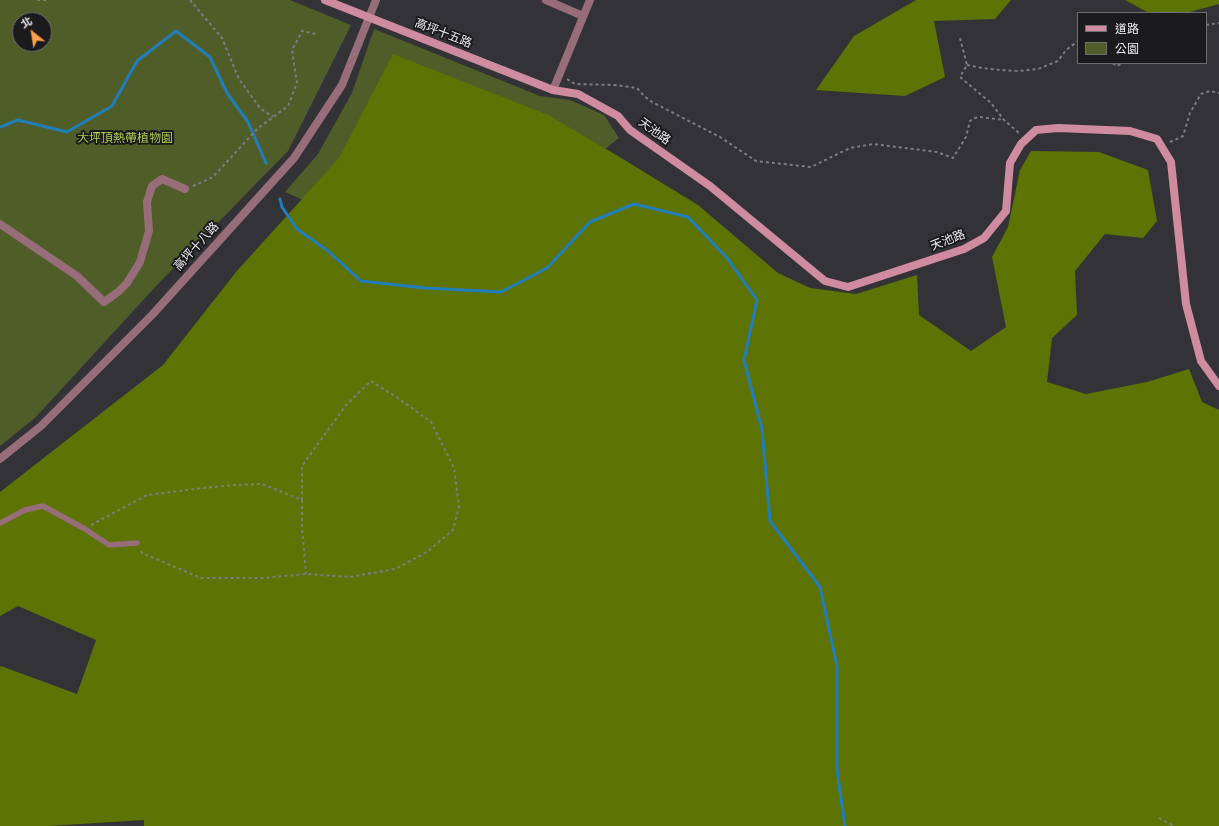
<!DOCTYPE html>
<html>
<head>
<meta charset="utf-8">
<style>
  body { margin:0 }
  #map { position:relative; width:1219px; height:826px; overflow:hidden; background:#333237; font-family:Jost,"Noto Sans TC",sans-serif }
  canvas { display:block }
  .legend { position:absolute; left:1077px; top:12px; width:130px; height:52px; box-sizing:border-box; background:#1b1a1c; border:1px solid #6e6d70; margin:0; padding:5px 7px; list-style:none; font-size:12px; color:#ebeaed }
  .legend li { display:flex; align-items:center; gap:8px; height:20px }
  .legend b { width:20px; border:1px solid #6e6d70 }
  .north { position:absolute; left:12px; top:12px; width:40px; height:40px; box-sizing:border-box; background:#1b1a1c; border:1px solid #6e6d70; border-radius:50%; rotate:330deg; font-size:11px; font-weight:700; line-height:16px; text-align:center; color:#ebeaed }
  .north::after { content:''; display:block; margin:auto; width:14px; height:18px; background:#f8a04b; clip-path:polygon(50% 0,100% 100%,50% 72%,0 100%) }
</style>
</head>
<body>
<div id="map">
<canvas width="1219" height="826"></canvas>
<ul class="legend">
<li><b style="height:5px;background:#cf8ca0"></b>道路</li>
<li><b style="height:11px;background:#4f5e28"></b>公園</li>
</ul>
<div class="north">北</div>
</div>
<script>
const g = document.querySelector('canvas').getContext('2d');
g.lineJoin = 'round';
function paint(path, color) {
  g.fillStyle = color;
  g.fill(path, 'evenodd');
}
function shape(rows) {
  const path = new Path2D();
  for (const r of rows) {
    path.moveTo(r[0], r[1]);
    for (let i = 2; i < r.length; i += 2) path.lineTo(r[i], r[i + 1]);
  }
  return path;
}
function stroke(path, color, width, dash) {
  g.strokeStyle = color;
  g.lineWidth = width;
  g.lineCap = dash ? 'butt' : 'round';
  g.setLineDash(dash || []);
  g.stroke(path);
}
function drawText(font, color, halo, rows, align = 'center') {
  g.font = font + ' Jost,"Noto Sans TC",sans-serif';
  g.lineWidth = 4;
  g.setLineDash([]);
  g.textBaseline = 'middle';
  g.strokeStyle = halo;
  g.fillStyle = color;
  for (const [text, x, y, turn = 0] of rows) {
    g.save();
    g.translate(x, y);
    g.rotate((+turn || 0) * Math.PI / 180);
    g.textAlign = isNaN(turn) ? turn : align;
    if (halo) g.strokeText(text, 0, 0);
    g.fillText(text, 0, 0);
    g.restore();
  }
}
paint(shape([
  [0,0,290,0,351,25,288,151,158,284,35,418,0,446],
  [20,20,44,20,44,44,20,44],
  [374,29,540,96,570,100,604,115,619,138,572,175,308,202,285,192,318,154,352,93]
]), '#4f5e28');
paint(shape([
  [916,0,1011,0,995,19,934,21,945,77,905,96,816,90,854,36],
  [1125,0,1219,0,1219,4,1186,13,1149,13],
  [393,54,548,115,618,156,698,205,778,273,810,288,856,294,917,275,919,315,971,351,1006,327,992,257,1008,227,1020,170,1031,151,1099,152,1148,170,1157,221,1143,238,1105,234,1075,271,1077,315,1052,338,1047,382,1086,394,1147,382,1189,369,1202,402,1219,410,1219,826,144,826,144,820,49,826,0,826,0,667,1,666,77,694,96,640,18,606,0,616,0,492,163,365,236,272,339,158]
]), '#5d7304');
stroke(shape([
  [0,127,18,120,67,132,112,106,137,61,176,31,210,57,227,93,248,122,266,163],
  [280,199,282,207,297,229,328,251,361,281,425,288,501,292,547,268,590,222,634,204,688,217,727,258,757,300,744,360,762,429,770,521,820,587,837,666,837,770,845,826]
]), '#227ebb', 3);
stroke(shape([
  [37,0,48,0],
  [190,0,222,38,239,79,260,108,273,117],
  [1206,25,1219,23],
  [960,38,967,65,960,77,991,103,1004,120,1019,133],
  [1113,63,1116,66,1123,63],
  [967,65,982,68,1000,70,1018,71,1038,69,1058,61,1066,50,1078,41],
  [567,79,575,84,615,85,637,88,644,96,652,102,720,137,756,161,811,167,850,148,873,144,937,152,953,158,966,137,970,121,974,118,980,117,1004,120],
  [1170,142,1183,136,1190,113,1201,94,1210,91,1219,93],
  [193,186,213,177,257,129,288,106,297,83,292,50,302,31,316,34],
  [302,500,302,527,306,574],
  [91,525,147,495,194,489,234,485,262,484,302,500,302,466,346,405,371,381,398,398,431,422,454,468,459,507,453,530,427,552,395,569,350,577,306,574,263,578,201,578,142,553,140,549],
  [1159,818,1174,826]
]), '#7d7c80', 2, [3, 3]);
stroke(shape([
  [0,523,25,510,43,506,85,529,109,545,137,543]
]), '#976d79', 5.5);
stroke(shape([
  [546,0,583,16],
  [553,90,590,0],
  [0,224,77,276,104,302,118,292,127,283,140,262,149,231,147,202,152,186,162,179,185,189],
  [0,459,41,426,152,315,294,158,342,85,376,0]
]), '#976d79', 8);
stroke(shape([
  [325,0,553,90,578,94,618,116,630,130,710,186,825,281,848,287,964,249,984,238,1006,211,1010,163,1021,144,1036,130,1058,128,1130,131,1157,139,1171,162,1186,304,1201,361,1219,386]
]), '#cf8ca0', 8);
drawText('12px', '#ebeaed', '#1b1a1c', [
  ["高坪十五路",443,34,21],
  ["天池路",654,132,36],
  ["天池路",948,241,-21],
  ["高坪十八路",197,247,-48]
]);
drawText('12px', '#aece51', '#1b1a1c', [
  ["大坪頂熱帶植物園",125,139]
]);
</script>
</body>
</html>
